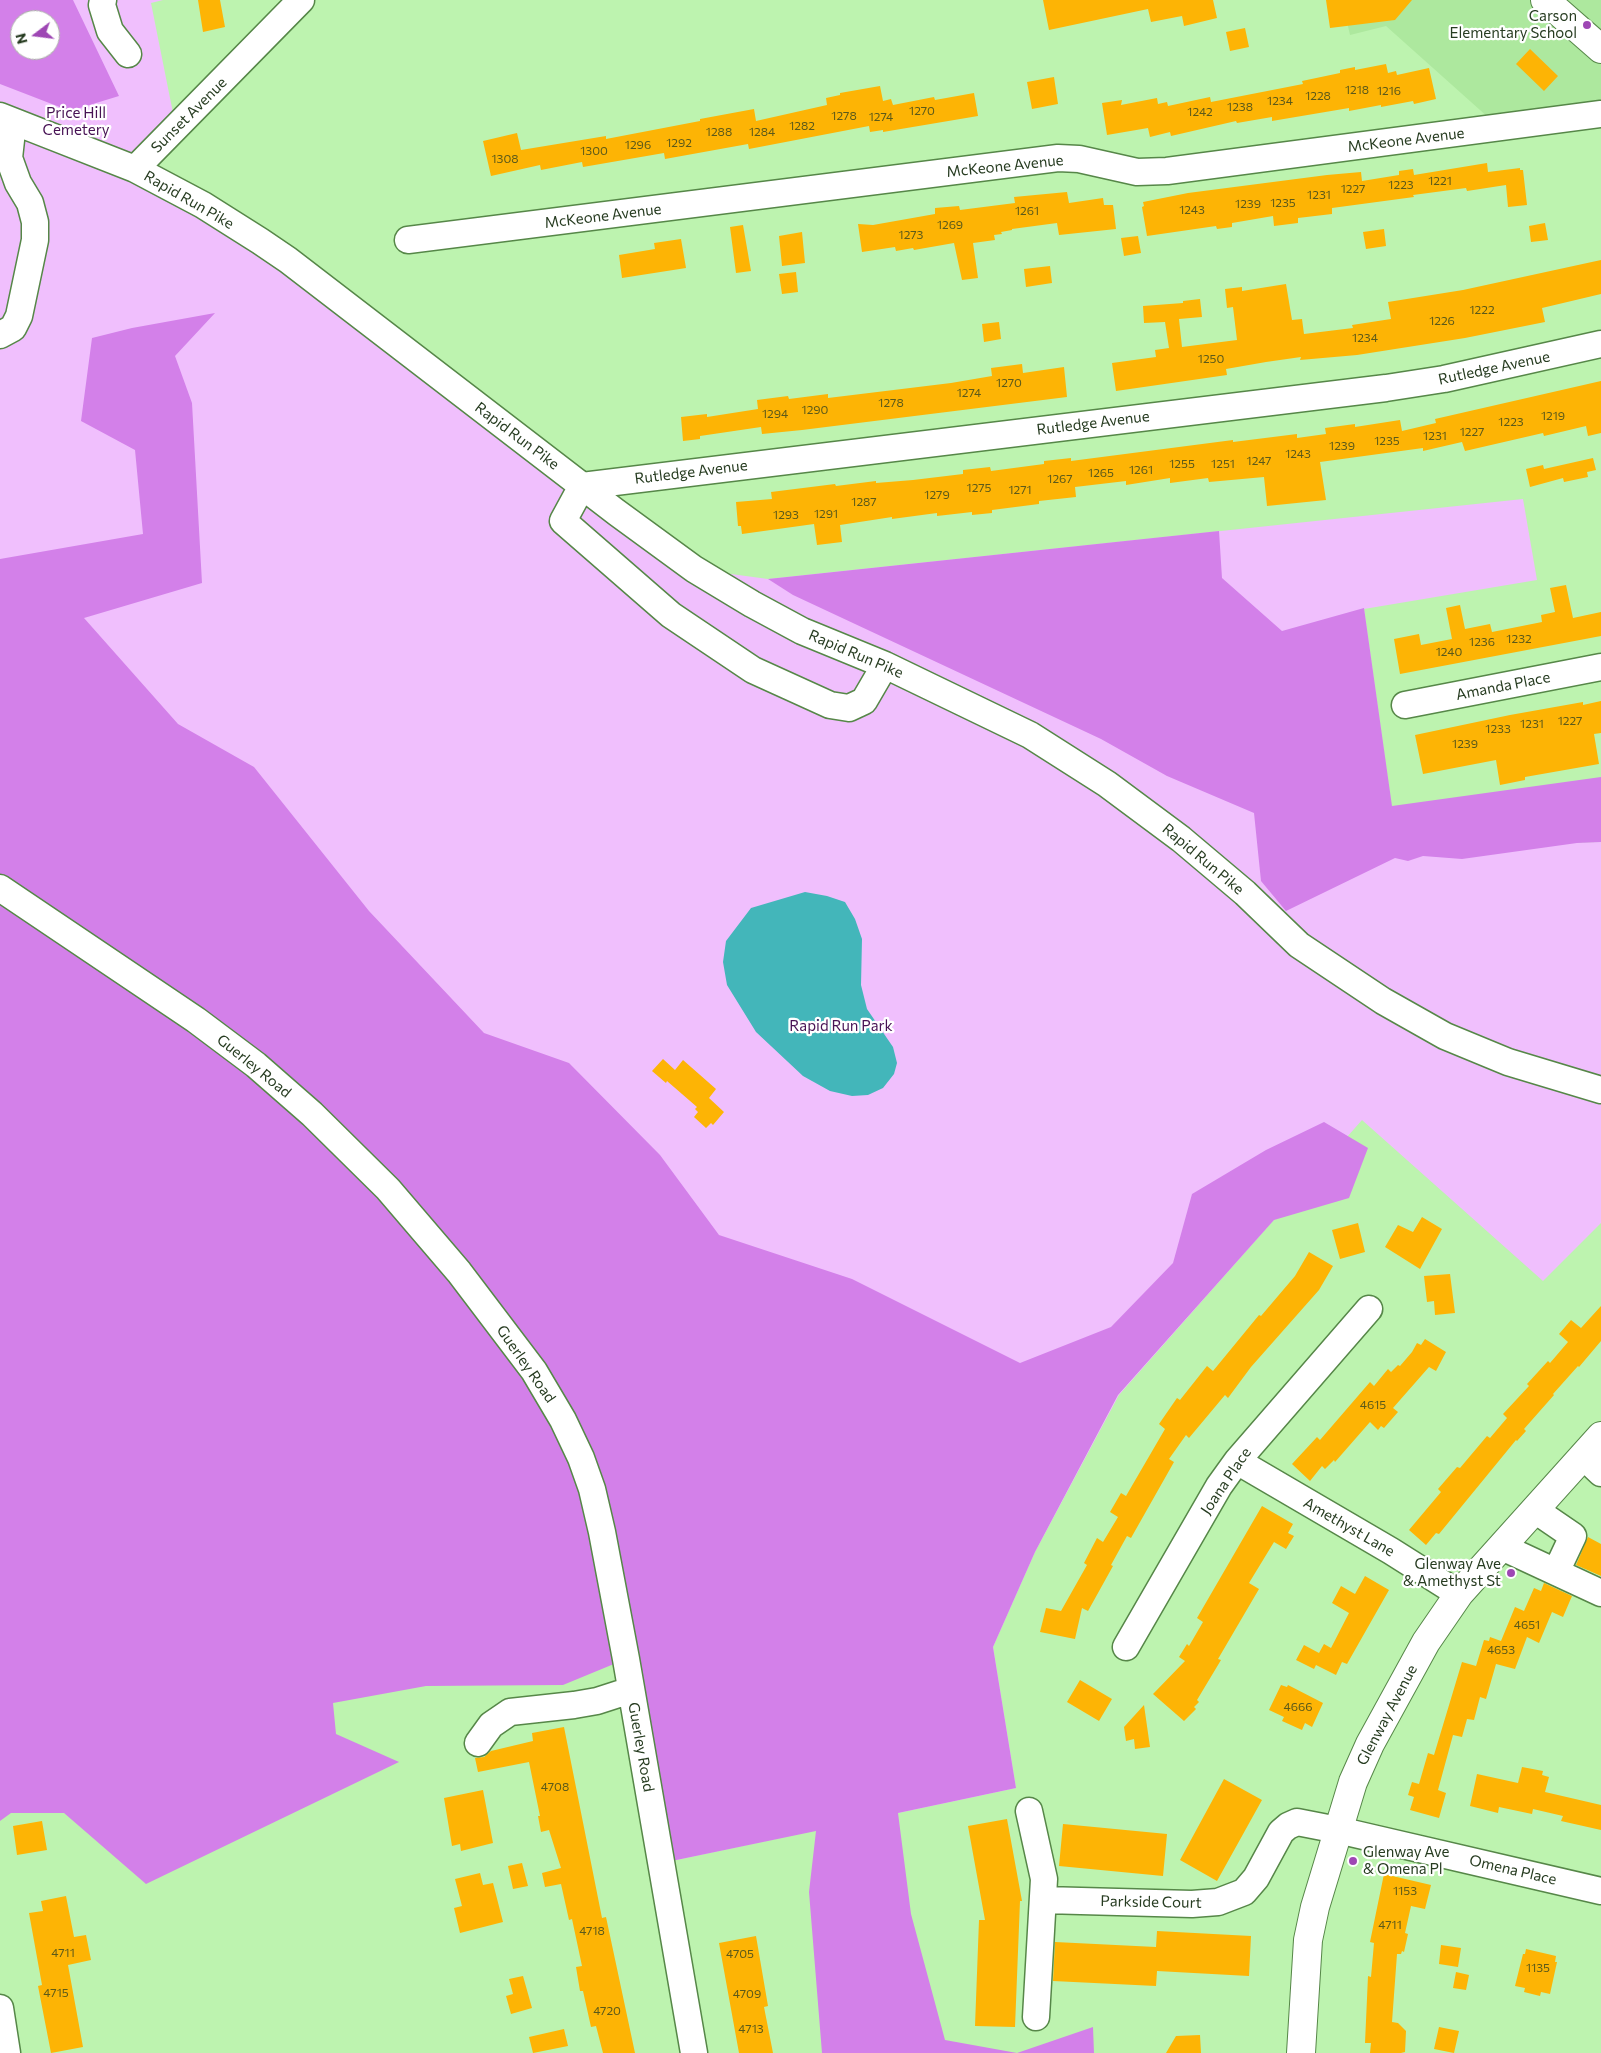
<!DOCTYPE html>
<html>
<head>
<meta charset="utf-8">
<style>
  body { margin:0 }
  #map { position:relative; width:1601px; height:2053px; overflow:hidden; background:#bdf3af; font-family:Commissioner,sans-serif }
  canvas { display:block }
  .north { position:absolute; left:10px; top:10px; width:50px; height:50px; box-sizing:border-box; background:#fff; border:1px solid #a9b1a6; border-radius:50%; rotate:255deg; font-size:14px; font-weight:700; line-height:20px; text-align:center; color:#273c21 }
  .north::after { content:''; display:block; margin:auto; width:18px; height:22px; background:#9e47b4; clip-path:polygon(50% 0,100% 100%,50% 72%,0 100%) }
</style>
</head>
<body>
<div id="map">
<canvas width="1601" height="2053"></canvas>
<div class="north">N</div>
</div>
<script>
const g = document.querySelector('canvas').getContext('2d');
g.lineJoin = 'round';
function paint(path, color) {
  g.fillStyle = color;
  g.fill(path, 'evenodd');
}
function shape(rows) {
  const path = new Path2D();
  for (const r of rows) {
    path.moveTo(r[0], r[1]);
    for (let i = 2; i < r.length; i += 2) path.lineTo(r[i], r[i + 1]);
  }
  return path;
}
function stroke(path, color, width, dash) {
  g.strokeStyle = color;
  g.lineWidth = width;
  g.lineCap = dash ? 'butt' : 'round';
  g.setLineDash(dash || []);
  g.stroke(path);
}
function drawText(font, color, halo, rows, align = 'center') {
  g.font = font + ' Commissioner,sans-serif';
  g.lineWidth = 4.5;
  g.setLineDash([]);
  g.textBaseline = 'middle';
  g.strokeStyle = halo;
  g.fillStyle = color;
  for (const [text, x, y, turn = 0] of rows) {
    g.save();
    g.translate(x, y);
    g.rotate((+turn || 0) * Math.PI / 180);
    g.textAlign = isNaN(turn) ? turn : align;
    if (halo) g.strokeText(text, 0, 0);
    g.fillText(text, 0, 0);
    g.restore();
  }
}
paint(shape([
  [1342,0,1601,0,1601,114,1499,127,1386,26,1350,35]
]), '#ade89e');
paint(shape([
  [0,0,163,0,151,3,176,128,136,169,203,205,694,569,768,579,1523,499,1537,580,1364,609,1397,845,1601,842,1601,1223,1543,1281,1362,1120,1119,1395,1035,1552,993,1647,1016,1788,662,1863,626,1659,0,888],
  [20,20,50,20,50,50,20,50]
]), '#f0bffd');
paint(shape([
  [0,0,73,0,119,96,70,111,0,84],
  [20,20,50,20,50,50,20,50],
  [215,313,175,356,192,403,202,583,84,618,178,724,254,767,369,911,484,1033,569,1063,660,1155,719,1235,852,1279,1020,1363,1111,1327,1173,1263,1192,1194,1266,1150,1324,1122,1368,1148,1349,1198,1274,1220,1118,1395,1035,1552,993,1647,1016,1788,898,1813,911,1914,945,2040,1017,2053,1093,2027,1094,2053,822,2053,809,1892,816,1831,662,1863,626,1659,563,1685,426,1686,333,1703,336,1734,399,1762,146,1884,64,1813,11,1813,0,1821,0,559,143,534,135,450,81,421,92,338,132,328],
  [1219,531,1222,578,1282,631,1364,608,1392,806,1601,777,1601,842,1577,843,1462,859,1423,856,1408,861,1395,858,1286,911,1261,881,1254,813,1167,776,1101,739,793,595,768,579]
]), '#d380e9');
paint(shape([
  [805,892,827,896,845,902,855,919,862,939,861,985,867,1009,893,1047,897,1063,894,1074,883,1088,868,1095,852,1096,830,1091,803,1076,756,1032,727,985,723,962,726,941,751,908]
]), '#43b6ba');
paint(shape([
  [198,0,220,0,225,27,203,32],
  [1043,0,1213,0,1217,18,1184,26,1182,16,1151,22,1148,9,1049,30],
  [1326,0,1412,0,1395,20,1330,28],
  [1245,28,1249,47,1230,51,1226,32],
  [1530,49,1558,76,1544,91,1516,64],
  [1386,64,1388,73,1396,71,1397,75,1429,68,1436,99,1414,104,1413,101,1381,107,1381,105,1349,111,1349,108,1272,121,1272,117,1237,123,1236,121,1171,136,1170,132,1150,137,1148,128,1107,135,1102,103,1122,100,1121,105,1157,98,1158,104,1167,102,1168,106,1210,97,1211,102,1303,84,1302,81,1340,73,1340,70,1355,67,1355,70],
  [1054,77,1058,104,1032,109,1027,82],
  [880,86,883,101,891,99,893,105,934,97,935,100,974,93,978,116,883,132,883,130,870,132,869,126,749,149,748,144,665,159,664,153,583,167,582,162,541,170,540,165,491,176,483,141,517,133,521,150,606,136,606,139,700,121,700,119,754,109,756,121,827,105,826,98,840,95,840,93],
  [1487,163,1488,172,1520,168,1520,170,1523,170,1527,205,1508,207,1506,185,1467,191,1466,188,1413,195,1414,197,1332,208,1332,214,1298,218,1298,223,1274,226,1273,216,1232,223,1232,227,1217,229,1216,226,1147,236,1142,207,1144,206,1143,202,1188,193,1327,175,1361,172,1362,181,1399,175,1399,171,1413,169,1414,175],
  [1067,192,1069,203,1103,198,1104,205,1113,205,1116,229,1059,235,1057,223,1012,229,1012,230,1001,232,1002,234,994,235,995,240,973,243,978,278,962,280,954,243,914,250,913,248,896,251,895,247,862,252,858,224,873,225,935,214,935,208,959,206,960,210,1015,203,1014,197],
  [1545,223,1548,240,1531,242,1529,226],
  [743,225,751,271,736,273,730,227],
  [1384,229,1386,246,1366,249,1363,232],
  [802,232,805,263,782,266,779,236],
  [1138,236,1141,253,1124,256,1121,238],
  [681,239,686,268,622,278,619,255,655,249,654,243],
  [1601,260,1601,294,1542,308,1545,322,1465,338,1357,355,1300,360,1301,357,1266,362,1226,369,1227,375,1116,391,1112,363,1156,357,1155,350,1169,348,1165,322,1144,323,1143,306,1183,303,1183,301,1200,299,1202,317,1179,319,1182,347,1237,340,1233,307,1227,308,1225,289,1242,287,1242,291,1286,284,1292,320,1302,319,1304,334,1353,328,1352,325,1391,319,1388,302,1463,290],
  [1050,266,1052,283,1026,287,1024,269],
  [796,272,798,292,782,294,779,274],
  [999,322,1001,339,984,342,982,324],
  [1022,364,1023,373,1064,367,1067,397,802,430,762,434,761,427,700,436,700,439,683,441,681,417,707,414,707,417,758,409,757,400,788,396,789,399,828,394,828,398,951,383,992,376,991,368],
  [1601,381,1601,433,1588,436,1586,426,1544,436,1543,433,1465,451,1462,442,1423,451,1423,448,1320,462,1326,500,1267,506,1264,477,1209,482,1208,478,1170,483,1170,478,1126,485,1126,481,1075,487,1076,497,1039,501,1039,504,992,510,992,513,972,515,972,512,937,516,937,513,892,519,892,517,840,525,842,542,817,545,814,524,742,534,741,526,738,526,736,502,772,499,771,492,835,484,836,486,876,481,876,483,913,480,963,474,963,470,990,467,991,471,1044,464,1044,461,1071,458,1071,461,1233,440,1233,442,1297,434,1297,438,1326,434,1325,428,1355,424,1355,427,1400,420,1402,431,1436,423,1435,419],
  [1593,458,1596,470,1587,472,1588,477,1564,482,1563,478,1530,487,1526,469,1543,465,1544,469],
  [1566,585,1573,618,1601,612,1601,636,1400,674,1394,639,1419,634,1421,645,1452,639,1446,608,1460,605,1465,629,1490,624,1492,632,1542,622,1541,615,1555,612,1550,588],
  [1601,701,1601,733,1594,734,1599,764,1525,777,1525,780,1500,785,1496,760,1423,774,1415,735,1510,715,1583,702,1583,705],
  [663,1059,675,1070,683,1060,716,1089,709,1098,724,1112,713,1125,711,1123,706,1128,694,1117,698,1112,695,1109,697,1107,667,1081,666,1083,652,1071],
  [1422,1217,1442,1229,1420,1269,1385,1247,1398,1225,1413,1232],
  [1358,1223,1365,1252,1340,1259,1332,1230],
  [1309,1252,1333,1266,1319,1290,1251,1367,1228,1398,1225,1395,1189,1438,1186,1435,1169,1459,1174,1462,1131,1538,1127,1536,1111,1565,1113,1566,1088,1611,1082,1608,1075,1639,1040,1632,1046,1608,1061,1611,1087,1565,1084,1563,1097,1538,1103,1542,1118,1517,1110,1512,1121,1493,1126,1496,1165,1429,1159,1424,1177,1398,1180,1400,1207,1366,1213,1371,1259,1315,1261,1316,1295,1276],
  [1450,1274,1455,1313,1435,1315,1434,1301,1427,1302,1424,1276],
  [1601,1306,1601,1341,1579,1367,1578,1366,1553,1394,1554,1395,1524,1429,1526,1431,1517,1441,1516,1440,1439,1534,1436,1533,1426,1545,1409,1530,1441,1492,1438,1489,1457,1467,1460,1468,1487,1436,1490,1438,1507,1418,1503,1414,1529,1386,1527,1384,1548,1361,1550,1363,1568,1342,1559,1334,1571,1320,1581,1328],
  [1425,1339,1446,1352,1436,1371,1429,1367,1393,1408,1398,1412,1384,1428,1381,1426,1378,1430,1370,1422,1335,1462,1334,1460,1325,1469,1322,1466,1310,1481,1292,1464,1317,1437,1320,1440,1370,1382,1374,1386,1388,1369,1391,1372,1398,1365,1400,1366,1412,1352,1417,1343,1421,1345],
  [1262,1506,1293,1524,1288,1533,1294,1536,1286,1549,1274,1542,1249,1583,1259,1589,1218,1659,1221,1660,1197,1700,1199,1702,1194,1707,1196,1709,1184,1721,1153,1694,1185,1661,1179,1657,1187,1644,1189,1646,1203,1622,1197,1618],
  [1588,1537,1601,1544,1601,1576,1576,1565],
  [1365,1576,1389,1590,1347,1664,1342,1662,1336,1675,1316,1665,1314,1669,1296,1660,1304,1645,1319,1653,1324,1644,1331,1648,1349,1613,1332,1603,1341,1586,1355,1594],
  [1544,1583,1572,1596,1563,1617,1552,1612,1539,1643,1527,1637,1515,1669,1496,1664,1486,1699,1480,1697,1474,1720,1467,1719,1462,1737,1453,1735,1438,1790,1446,1793,1439,1818,1410,1810,1414,1797,1408,1795,1412,1782,1419,1784,1428,1753,1434,1755,1462,1662,1476,1666,1484,1640,1489,1641,1490,1637,1501,1641,1515,1607,1524,1611,1534,1588,1541,1591],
  [1080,1680,1112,1699,1099,1721,1067,1702],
  [1281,1685,1287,1687,1288,1685,1323,1703,1312,1727,1305,1723,1302,1730,1282,1721,1284,1717,1269,1710],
  [1144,1705,1150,1747,1135,1749,1134,1739,1126,1741,1124,1727],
  [564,1727,602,1918,606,1917,635,2053,603,2053,596,2026,591,2027,583,1991,580,1991,576,1967,582,1966,572,1919,569,1920,561,1884,545,1887,542,1873,561,1868,549,1830,541,1832,538,1816,540,1816,529,1762,478,1772,475,1758,484,1757,491,1751,533,1741,532,1733],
  [1522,1767,1543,1771,1542,1775,1549,1777,1545,1792,1601,1805,1601,1830,1561,1821,1563,1816,1533,1809,1532,1814,1499,1807,1498,1813,1470,1806,1477,1774,1518,1783],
  [1224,1779,1262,1800,1217,1881,1180,1860],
  [483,1790,493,1843,461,1851,460,1844,452,1846,444,1798],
  [1007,1819,1022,1901,1020,1901,1015,2027,975,2026,979,1920,985,1920,968,1826],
  [42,1821,47,1850,17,1855,13,1826],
  [1063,1824,1167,1834,1163,1876,1059,1866],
  [522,1863,528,1886,513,1889,508,1866],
  [480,1873,483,1885,493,1883,503,1922,460,1933,454,1908,462,1906,455,1879],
  [1384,1874,1431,1885,1425,1909,1411,1906,1405,1933,1408,1934,1404,1952,1402,1951,1401,1954,1397,1954,1392,2022,1398,2023,1406,2031,1405,2052,1401,2053,1370,2053,1371,2043,1365,2043,1368,1976,1371,1977,1374,1943,1370,1942],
  [66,1896,74,1937,86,1935,91,1960,68,1965,83,2047,51,2053,38,1986,42,1985,29,1913,43,1911,41,1901],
  [1157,1931,1251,1936,1249,1976,1157,1971,1156,1986,1053,1981,1055,1942,1156,1947],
  [756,1936,768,2006,764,2007,773,2053,739,2053,719,1943],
  [1441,1945,1461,1948,1458,1967,1439,1964],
  [1526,1949,1556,1956,1555,1962,1557,1962,1550,1994,1541,1992,1540,1996,1524,1992,1525,1988,1515,1986,1523,1954,1525,1954],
  [1456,1972,1469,1975,1466,1990,1453,1988],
  [523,1976,532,2008,511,2014,506,1996,513,1994,509,1979],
  [1439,2027,1459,2031,1454,2053,1434,2049],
  [564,2029,568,2046,533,2053,529,2037],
  [1200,2035,1201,2053,1166,2053,1176,2036]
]), '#fdb405');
const minor = shape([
  [103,0,102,5,110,31,128,54],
  [0,116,135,169,203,205,260,241,288,260,616,512,694,569,752,604,802,631,885,665,1030,735,1107,784,1181,839,1245,893,1299,945,1383,1001,1445,1036,1508,1062,1601,1090],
  [135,169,301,0],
  [408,240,1058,158,1079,159,1137,172,1167,171,1601,114],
  [0,335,13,328,19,316,35,240,35,222,30,203,18,183,9,158,13,122],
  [885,665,864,701,849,708,830,705,753,670,671,615,563,521,582,486,1386,388,1444,379,1601,344],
  [1405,705,1601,667],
  [0,888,196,1020,256,1065,312,1114,388,1189,459,1272,534,1371,563,1420,581,1458,592,1489,602,1532,626,1659,694,2053],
  [1583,1456,1601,1473],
  [1237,1461,1391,1551,1459,1594],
  [1535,1510,1573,1536,1556,1572],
  [1502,1547,1601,1593],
  [1126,1647,1219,1486,1237,1461,1369,1309],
  [478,1743,491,1725,510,1712,574,1705,597,1701,631,1690],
  [1029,1811,1044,1879,1036,2017],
  [1044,1900,1192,1904,1218,1902,1244,1892,1256,1878,1281,1832,1288,1826,1297,1822,1338,1830,1601,1891],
  [0,2008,7,2053]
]);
const major = shape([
  [1545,0,1601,49],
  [1301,2053,1308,1940,1315,1907,1353,1782,1370,1744,1426,1642,1459,1594,1601,1436]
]);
stroke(minor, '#568748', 29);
stroke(major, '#568748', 30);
stroke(minor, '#fff', 26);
stroke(major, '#fff', 28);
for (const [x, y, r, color] of [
  [1587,25,5,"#9e47b4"],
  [1511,1573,5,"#9e47b4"],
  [1353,1861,5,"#9e47b4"]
]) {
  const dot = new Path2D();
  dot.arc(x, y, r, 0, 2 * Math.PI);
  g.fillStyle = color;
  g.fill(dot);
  stroke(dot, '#fff', 2);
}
drawText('12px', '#5c5a1a', null, [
  ["1218",1357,90],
  ["1216",1389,91],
  ["1228",1318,96],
  ["1234",1280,101],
  ["1238",1240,107],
  ["1270",922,111],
  ["1242",1200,112],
  ["1278",844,116],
  ["1274",881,117],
  ["1282",802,126],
  ["1288",719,132],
  ["1284",762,132],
  ["1292",679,143],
  ["1296",638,145],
  ["1300",594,151],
  ["1308",505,159],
  ["1221",1440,181],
  ["1223",1401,185],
  ["1227",1353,189],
  ["1231",1319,195],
  ["1235",1283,203],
  ["1239",1248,204],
  ["1243",1192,210],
  ["1261",1027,211],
  ["1269",950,225],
  ["1273",911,235],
  ["1222",1482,310],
  ["1226",1442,321],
  ["1234",1365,338],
  ["1250",1211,359],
  ["1270",1009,383],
  ["1274",969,393],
  ["1278",891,403],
  ["1290",815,410],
  ["1294",775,414],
  ["1219",1553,416],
  ["1223",1511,422],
  ["1227",1472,432],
  ["1231",1435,436],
  ["1235",1387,441],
  ["1239",1342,446],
  ["1243",1298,454],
  ["1247",1259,461],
  ["1255",1182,464],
  ["1251",1223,464],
  ["1261",1141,470],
  ["1265",1101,473],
  ["1267",1060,479],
  ["1275",979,488],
  ["1271",1020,490],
  ["1279",937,495],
  ["1287",864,502],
  ["1291",826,514],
  ["1293",786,515],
  ["1232",1519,639],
  ["1236",1482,642],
  ["1240",1449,652],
  ["1227",1570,721],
  ["1231",1532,724],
  ["1233",1498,729],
  ["1239",1465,744],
  ["4615",1373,1405],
  ["4651",1527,1625],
  ["4653",1501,1650],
  ["4666",1298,1707],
  ["4708",555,1787],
  ["1153",1405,1891],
  ["4711",1390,1925],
  ["4718",592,1931],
  ["4711",63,1953],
  ["4705",740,1954],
  ["1135",1538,1968],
  ["4715",56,1993],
  ["4709",747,1994],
  ["4720",607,2011],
  ["4713",751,2029]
]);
drawText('15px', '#273c21', '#fff', [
  ["Carson",1577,16],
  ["Elementary School",1577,33],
  ["Glenway Ave",1501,1564],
  ["& Amethyst St",1501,1581],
  ["Glenway Ave",1363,1852,"left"],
  ["& Omena Pl",1363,1869,"left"]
], 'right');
drawText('15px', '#471254', '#fff', [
  ["Price Hill",76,113],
  ["Cemetery",76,130],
  ["Rapid Run Park",841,1026]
]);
drawText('15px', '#273c21', '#fff', [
  ["Sunset Avenue",189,115,-45],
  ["McKeone Avenue",1406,140,-7],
  ["McKeone Avenue",1005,166,-6],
  ["Rapid Run Pike",189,200,30],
  ["McKeone Avenue",603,216,-7],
  ["Rutledge Avenue",1494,368,-12],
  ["Rutledge Avenue",1093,423,-7],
  ["Rapid Run Pike",517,436,37],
  ["Rutledge Avenue",691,472,-7],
  ["Rapid Run Pike",856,654,23],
  ["Amanda Place",1503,686,-11],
  ["Rapid Run Pike",1203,859,40],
  ["Guerley Road",254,1066,39],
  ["Guerley Road",526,1364,55],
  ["Joana Place",1226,1481,-56],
  ["Amethyst Lane",1349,1527,30],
  ["Glenway Avenue",1387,1715,-62],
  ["Guerley Road",641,1747,80],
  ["Omena Place",1513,1870,13],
  ["Parkside Court",1151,1902,1]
]);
</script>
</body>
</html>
